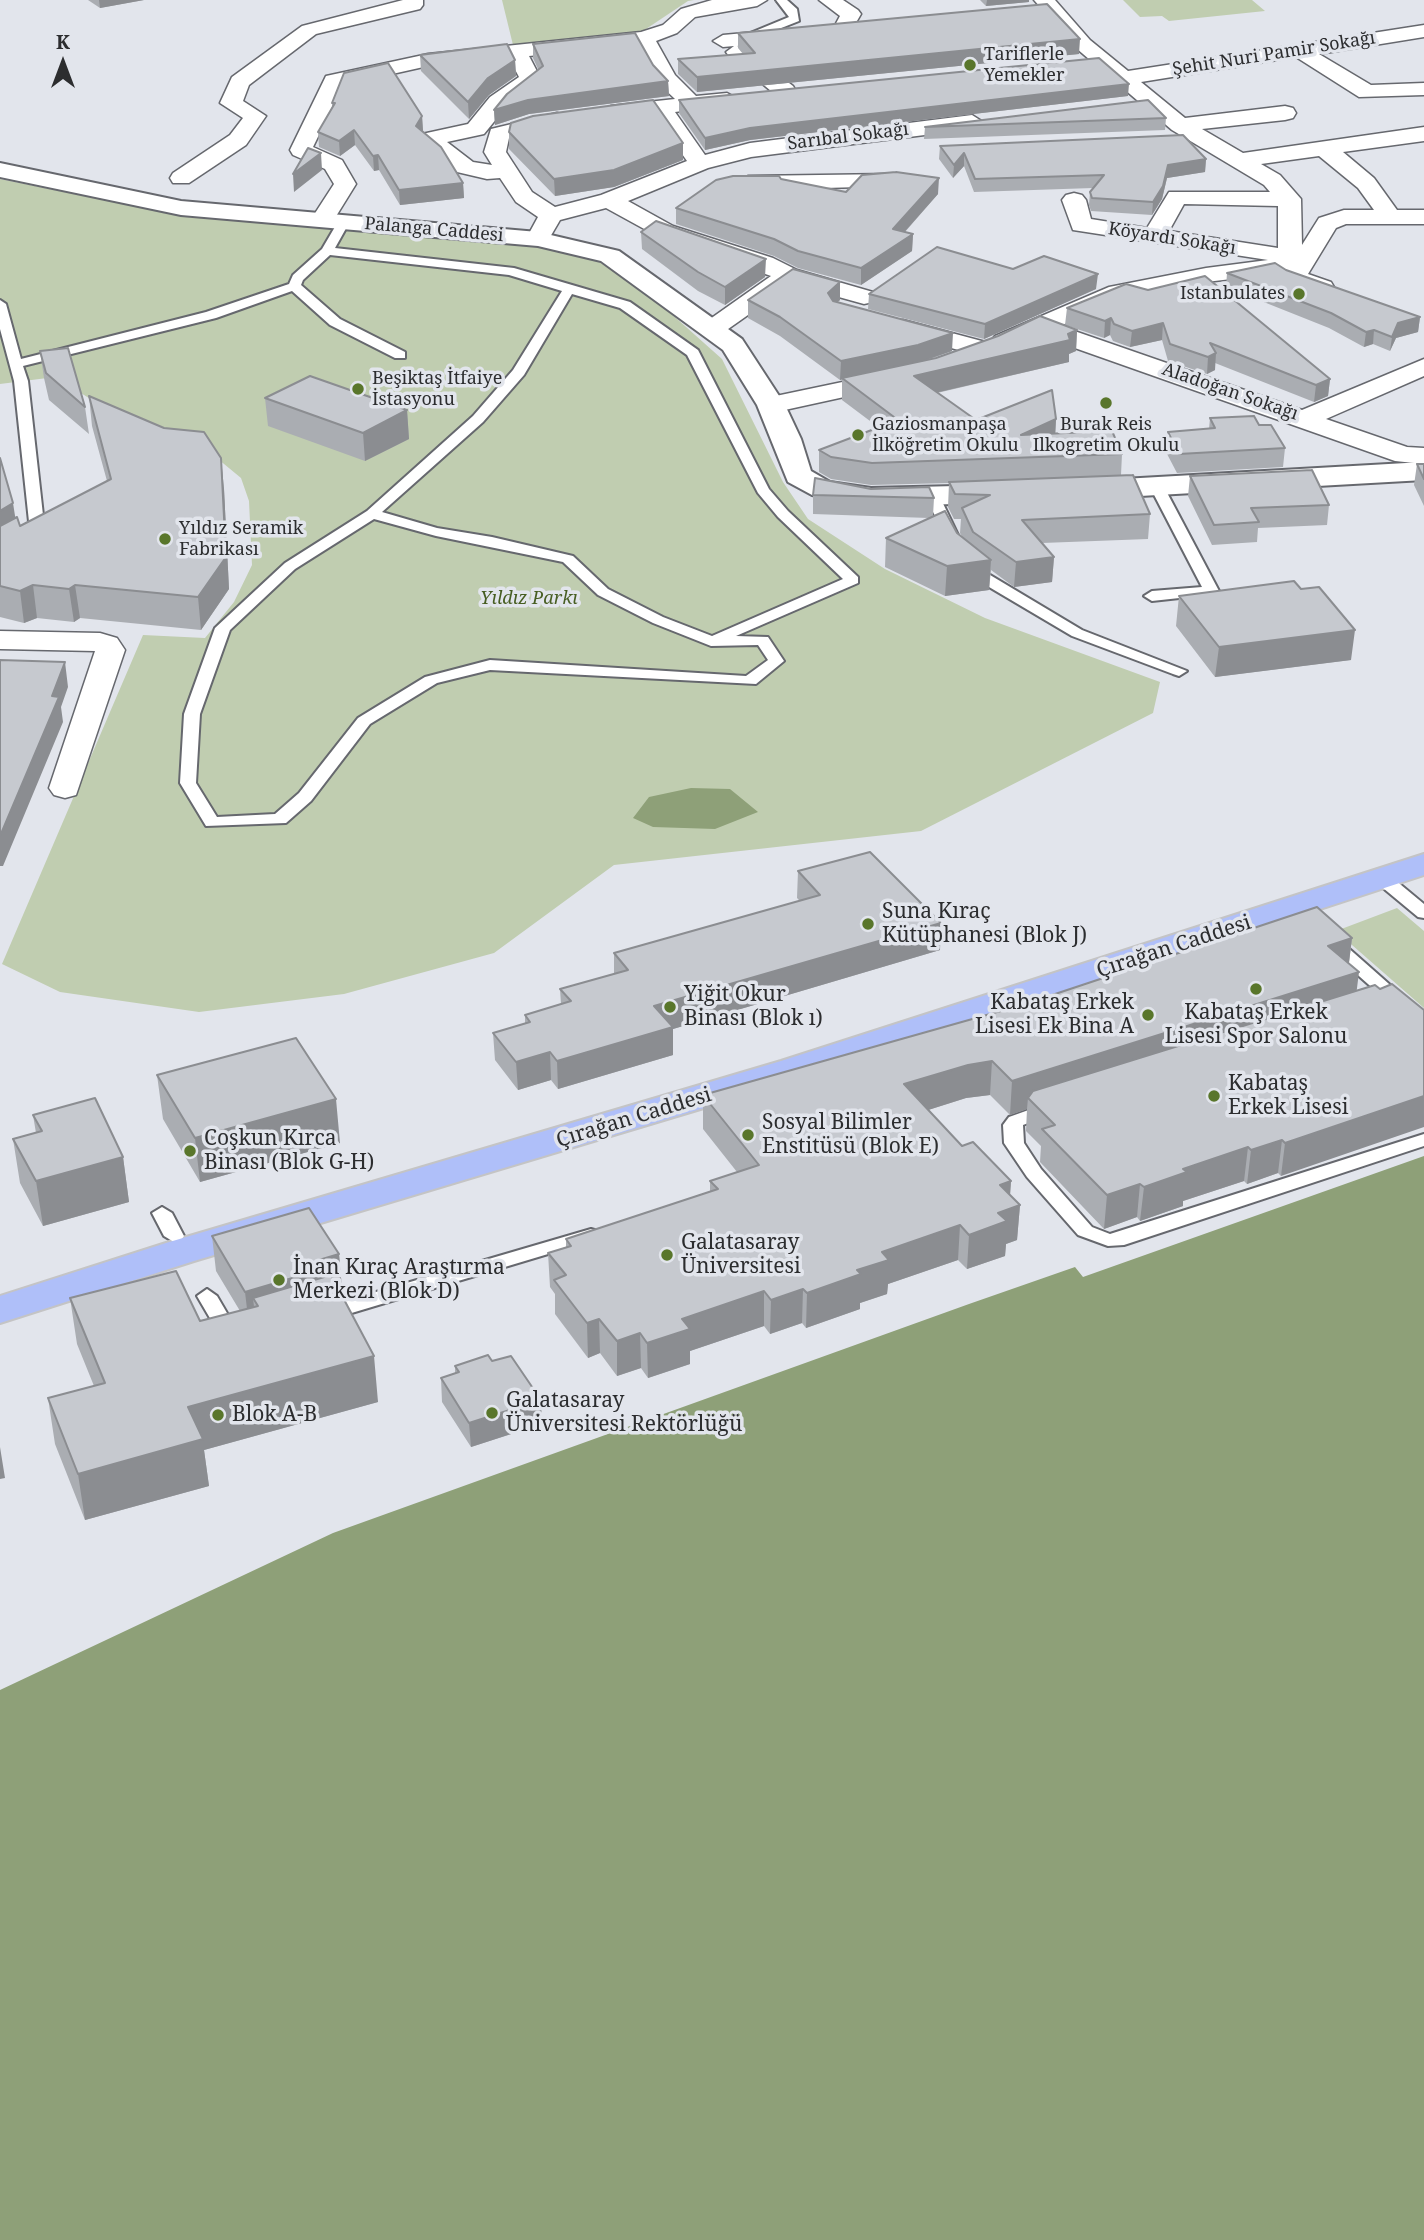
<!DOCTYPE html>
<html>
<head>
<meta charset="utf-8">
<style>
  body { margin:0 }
  #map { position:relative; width:1424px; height:2240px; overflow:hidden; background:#e2e5ec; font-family:"Noto Serif",serif }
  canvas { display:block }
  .north { position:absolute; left:28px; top:28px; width:70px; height:70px; -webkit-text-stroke:5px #e2e5ec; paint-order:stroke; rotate:0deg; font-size:19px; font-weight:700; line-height:28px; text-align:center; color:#2c2d2f }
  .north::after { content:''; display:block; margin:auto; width:24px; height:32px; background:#2c2d2f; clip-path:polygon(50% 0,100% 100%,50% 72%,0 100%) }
</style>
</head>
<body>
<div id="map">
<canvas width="1424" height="2240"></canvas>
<div class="north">K</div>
</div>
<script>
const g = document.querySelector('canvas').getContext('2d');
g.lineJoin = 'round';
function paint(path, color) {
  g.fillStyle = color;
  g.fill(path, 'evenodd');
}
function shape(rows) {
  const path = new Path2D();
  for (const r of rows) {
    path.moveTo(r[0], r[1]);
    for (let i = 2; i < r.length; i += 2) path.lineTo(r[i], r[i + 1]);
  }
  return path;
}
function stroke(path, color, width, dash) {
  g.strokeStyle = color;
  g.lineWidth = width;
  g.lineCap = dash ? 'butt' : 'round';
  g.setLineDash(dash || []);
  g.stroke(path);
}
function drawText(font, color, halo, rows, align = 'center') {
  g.font = font + ' "Noto Serif",serif';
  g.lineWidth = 7;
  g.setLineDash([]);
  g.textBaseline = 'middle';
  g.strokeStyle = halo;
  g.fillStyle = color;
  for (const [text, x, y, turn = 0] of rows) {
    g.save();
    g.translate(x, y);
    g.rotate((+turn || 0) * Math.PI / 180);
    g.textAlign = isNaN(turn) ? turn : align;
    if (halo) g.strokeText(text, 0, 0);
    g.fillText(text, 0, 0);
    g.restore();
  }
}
paint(shape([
  [502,0,694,0,688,1,640,33,513,45],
  [1123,0,1252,0,1265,11,1169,21,1162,16,1140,17],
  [0,179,188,217,527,244,573,252,599,262,640,286,722,359,783,482,808,519,885,569,985,618,1160,682,1153,713,921,831,614,865,494,953,344,994,199,1012,60,992,2,964,143,635,205,638,234,602,252,565,249,501,241,478,218,459,166,446,76,390,71,375,0,384],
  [1397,908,1424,931,1424,1008,1336,931]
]), '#c0cdb0');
paint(shape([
  [691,788,730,789,758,812,715,829,653,827,633,818,649,797],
  [1424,1156,1424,2240,0,2240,0,1690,333,1533,969,1304,1075,1267,1083,1277]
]), '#8ea078');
const service = shape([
  [776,0,787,0,797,9,799,21,751,40,743,40,743,36,789,17,776,0],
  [343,219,349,223,335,248,514,268,630,302,698,350,769,489,788,511,858,577,858,583,736,636,768,637,784,661,756,684,490,670,437,683,370,724,311,801,286,823,206,826,180,783,184,714,215,628,285,563,367,511,473,416,513,370,562,291,509,275,330,255,303,280,301,285,340,319,405,352,405,358,395,358,330,325,292,291,216,318,23,366,28,381,45,533,0,558,0,548,30,531,14,381,0,329,0,300,6,304,21,359,206,312,289,284,293,275,322,249,339,220,343,219],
  [572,294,620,308,687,355,758,493,778,517,843,579,712,636,663,617,608,589,573,556,492,537,437,528,382,512,483,422,524,375,572,294],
  [374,519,436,536,563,562,598,595,653,623,711,646,758,645,768,660,746,676,490,660,425,677,358,718,299,793,275,814,217,817,196,783,200,714,230,630,295,569,374,519],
  [1157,483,1164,487,1219,591,1216,594,1152,601,1144,596,1152,591,1202,587,1150,487,1157,483],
  [932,491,939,495,958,535,956,538,951,539,944,535,925,495,932,491],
  [970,563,1082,630,1187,671,1179,676,1173,674,1072,636,984,584,963,567,970,563],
  [1383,874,1389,875,1424,904,1424,918,1418,917,1377,883,1374,879,1383,874],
  [1331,937,1337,938,1406,999,1424,1022,1424,1041,1417,1039,1394,1007,1325,946,1322,942,1331,937],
  [1051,1102,1061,1108,1058,1112,1023,1125,1024,1143,1041,1169,1092,1227,1110,1234,1424,1134,1424,1146,1124,1245,1108,1246,1078,1235,1027,1177,1004,1143,1003,1125,1009,1117,1051,1102],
  [162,1207,172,1213,184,1236,181,1240,174,1242,164,1236,152,1213,162,1207],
  [591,1229,598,1231,601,1235,598,1239,325,1321,315,1314,318,1309,591,1229],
  [207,1289,217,1296,241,1337,238,1342,231,1344,221,1337,197,1296,207,1289]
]);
const minor = shape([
  [403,0,423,0,423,5,420,9,316,34,249,85,243,101,266,116,246,145,189,183,173,183,170,178,173,173,230,135,243,118,220,103,232,77,302,26,403,0],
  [712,0,767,0,757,6,695,17,677,33,656,41,675,75,696,96,727,93,738,99,727,105,675,112,705,155,750,143,972,115,983,122,972,129,751,157,708,168,628,201,673,226,773,258,797,270,873,292,876,297,873,302,864,304,792,284,721,334,712,336,703,334,700,329,703,324,771,276,657,236,606,208,560,220,546,244,530,244,526,239,538,217,516,202,500,178,487,179,457,172,419,139,422,134,468,124,490,97,519,77,509,58,428,66,343,85,313,147,342,160,356,184,330,226,314,226,310,221,334,184,325,169,293,155,290,150,326,76,428,54,641,32,663,25,681,9,712,0],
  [637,45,658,83,675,99,611,106,600,113,611,120,654,114,687,161,601,195,555,207,532,192,506,152,509,138,565,125,568,120,565,115,557,113,491,129,484,152,492,165,473,162,447,142,484,134,506,107,538,84,541,79,529,56,637,45],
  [819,0,843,0,858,10,861,14,850,33,836,33,833,29,840,16,819,0],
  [1034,0,1055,0,1090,40,1128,71,1424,25,1424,37,1319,54,1371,85,1424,83,1424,95,1359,97,1296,57,1141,82,1185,118,1285,106,1293,108,1296,113,1293,118,1285,120,1202,129,1243,153,1424,127,1424,141,1343,152,1374,178,1397,210,1424,210,1424,224,1346,224,1336,228,1308,274,1331,282,1334,287,1331,292,1313,292,1285,282,1274,274,1206,282,1125,298,1060,326,1302,410,1424,359,1424,376,1326,419,1407,447,1424,448,1424,464,1395,461,1038,335,1013,346,998,347,1000,350,996,355,987,358,894,332,891,327,894,322,903,320,993,344,991,341,995,336,1109,287,1206,268,1268,260,1073,230,1062,200,1066,195,1074,193,1082,195,1086,200,1091,219,1147,228,1169,192,1270,192,1264,185,1172,130,1076,48,1034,0],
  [1319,156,1358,188,1374,210,1344,210,1319,218,1302,245,1301,199,1280,175,1261,164,1319,156],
  [1184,204,1278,206,1278,248,1169,231,1184,204],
  [788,29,795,31,798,35,795,39,737,46,743,48,793,86,796,91,793,96,785,97,777,96,729,56,726,52,734,46,723,47,713,41,723,35,788,29],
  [891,174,902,181,899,186,748,190,737,183,748,176,891,174],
  [890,372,899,375,903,380,899,385,771,413,762,411,758,405,762,399,771,397,890,372],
  [0,631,100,633,117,638,125,650,76,795,65,798,54,795,49,788,95,651,0,649,0,631]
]);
const secondary = shape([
  [0,163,181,201,538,232,619,251,742,339,785,405,801,439,811,471,830,482,871,488,999,485,1009,488,1013,494,1009,500,999,503,871,506,812,495,788,482,757,405,723,350,601,261,538,246,181,215,0,177,0,163],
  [1424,462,1424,480,1087,499,1077,496,1073,490,1077,484,1087,481,1424,462]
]);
const primary = shape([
  [1424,854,1424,875,807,1077,194,1261,0,1323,0,1296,166,1243,781,1061,1424,854]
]);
stroke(service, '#66686e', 4);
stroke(minor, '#66686e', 3);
stroke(secondary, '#66686e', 4);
stroke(primary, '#c4c4c5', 4);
paint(service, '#fff');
paint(minor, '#fff');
paint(secondary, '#fff');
paint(primary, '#afbff9');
paint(shape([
  [88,0,144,0,100,8],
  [980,0,1029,0,1029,2,986,6],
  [738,33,1079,54,697,92,678,74,678,59,743,54,738,48],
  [533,44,653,65,668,81,669,96,529,114,495,125,494,110,538,69,533,58],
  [420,55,515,60,516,76,489,95,469,119,421,71],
  [1128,96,750,140,705,150,679,113,679,100],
  [332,103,422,116,423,131,463,183,464,198,400,205,379,170,374,171,355,145,340,156,319,147,318,132,332,107],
  [1166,118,1165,130,924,139,925,127],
  [509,132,683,143,683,160,614,187,555,196,509,149],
  [940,146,1206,159,1205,172,1167,178,1162,199,1152,215,1091,211,1089,205,1090,192,1093,188,974,192,964,166,953,178,939,159],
  [781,179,846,192,938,194,905,232,913,234,912,251,861,285,798,268,774,256,676,224,676,208],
  [641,232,765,277,725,305,698,291,642,249],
  [1013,269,1096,289,984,339,868,309,869,294],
  [1286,270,1420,317,1418,332,1396,338,1390,351,1373,344,1364,347,1329,328,1226,287,1227,273],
  [1126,284,1330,379,1328,396,1314,402,1215,363,1215,370,1207,374,1168,361,1162,340,1130,347,1113,341,1110,335,1104,338,1065,325,1067,308],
  [748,300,840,300,837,302,952,351,930,359,1077,330,1076,351,1069,354,1069,362,937,393,976,420,1056,419,1055,433,1122,454,1121,475,1150,514,1148,539,1042,543,1054,557,1052,582,1014,587,991,570,989,590,945,596,885,567,886,538,929,518,813,514,813,495,871,489,934,498,933,516,963,538,960,533,961,519,954,519,948,507,949,483,871,485,831,479,819,472,819,450,878,427,842,400,842,379,840,380,780,336,748,318],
  [40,351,85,407,89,434,49,400,44,378],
  [89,396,224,489,229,589,201,630,80,618,74,622,37,618,24,623,0,617,0,458,15,518,20,526,107,481,92,426],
  [265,398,407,410,409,439,365,461,268,426],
  [1210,418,1259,425,1285,448,1283,467,1177,473,1166,452,1168,432,1209,429],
  [1417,464,1424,464,1424,506,1414,485],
  [1190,476,1329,505,1327,525,1258,528,1257,542,1212,545,1188,496],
  [1179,596,1351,660,1215,677,1176,626],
  [798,871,940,950,673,1029,673,1055,558,1089,551,1080,518,1090,495,1060,493,1033,525,1024,525,1015,561,1004,560,989,614,974,614,953,800,901,797,898],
  [1352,938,1349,963,1281,1176,1278,1173,1247,1184,1244,1181,1183,1201,1183,1206,1140,1221,1137,1217,1104,1229,1040,1162,1041,1146,1026,1131,1027,1109,1010,1115,990,1095,966,1098,928,1110,962,1146,1011,1181,1010,1195,1020,1205,1017,1240,1006,1244,1005,1256,967,1269,958,1260,888,1284,887,1294,860,1303,860,1309,806,1328,802,1323,770,1334,764,1326,690,1351,690,1364,648,1378,641,1368,617,1376,600,1353,588,1358,555,1314,555,1294,550,1287,548,1253,566,1247,566,1239,710,1192,710,1181,737,1172,703,1129,703,1095],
  [157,1075,340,1143,200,1182,163,1119],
  [33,1115,123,1157,129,1202,43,1226,20,1183,13,1139,36,1133],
  [212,1236,339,1254,342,1289,339,1290,378,1402,204,1450,209,1486,85,1520,55,1444,48,1398,94,1386,77,1344,70,1298,200,1321,240,1311,216,1271],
  [455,1366,542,1424,471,1447,442,1402,441,1378,455,1373]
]), '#aaadb2');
paint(shape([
  [99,0,144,0,100,8],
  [987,0,1029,0,1029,2,986,6],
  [1080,39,1079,54,697,92,697,77],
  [515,60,516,76,489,95,469,119,468,102,488,78],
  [668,81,669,96,529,114,495,125,494,110,528,100],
  [1129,84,1128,96,750,140,705,150,705,138,750,128],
  [422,116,423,131,416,126],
  [354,130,355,145,340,156,339,141],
  [683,143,683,160,614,187,555,196,554,179],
  [321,153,322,170,294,192,293,174],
  [964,153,964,166,953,178,954,165],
  [378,155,379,170,374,171,373,156],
  [1206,159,1205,172,1167,178,1162,199,1152,215,1153,202,1168,165],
  [939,178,938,194,892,246,893,229],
  [463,183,464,198,400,205,399,190],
  [913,234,912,251,861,285,861,268],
  [766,259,765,277,725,305,725,287],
  [1098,274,1096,289,984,339,985,324],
  [840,282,840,300,827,312,828,293],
  [1420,317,1418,332,1396,338,1390,351,1392,337,1398,323],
  [1111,318,1110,335,1104,338,1105,321],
  [1163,323,1162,340,1130,347,1132,331],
  [1077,330,1076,351,1069,354,1069,362,913,398,914,376,1068,334],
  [1374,330,1373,344,1364,347,1366,332],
  [953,333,952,351,917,363,840,380,841,361],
  [1216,353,1215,370,1207,374,1208,357],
  [1330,379,1328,396,1314,402,1316,385],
  [407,410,409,439,365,461,363,433],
  [1056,419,1055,441,1021,435],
  [221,458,224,489,229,589,201,630,198,597],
  [13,503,18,535,0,545,0,511],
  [1054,557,1052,582,1014,587,1016,562],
  [991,560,989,590,945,596,947,566],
  [33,585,37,618,24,623,20,591],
  [75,585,80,618,74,622,69,589],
  [1355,630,1351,660,1215,677,1219,647],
  [65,662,68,687,61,707,63,722,3,866,0,866,0,836],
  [941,923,940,950,673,1029,673,1055,558,1089,557,1061,654,1006],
  [1352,938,1348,970,1328,946],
  [1359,972,1355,1004,1028,1098,1027,1109,1010,1115,1012,1081],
  [550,1052,551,1080,518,1090,516,1062],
  [992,1061,990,1095,966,1098,903,1118,904,1084,968,1065],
  [1424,1096,1424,1127,1281,1176,1285,1143],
  [336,1099,340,1143,200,1182,195,1138],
  [1282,1140,1278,1173,1247,1184,1251,1150],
  [1248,1147,1244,1181,1183,1201,1183,1206,1140,1221,1144,1187,1183,1169],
  [123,1157,129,1202,43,1226,36,1181],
  [1011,1181,1009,1209,1020,1205,1017,1240,1006,1244,1005,1256,967,1269,969,1235,1000,1185],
  [1140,1184,1137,1217,1104,1229,1107,1195],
  [960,1225,958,1260,888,1284,887,1294,860,1303,860,1309,806,1328,807,1293,857,1270,882,1252],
  [339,1254,342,1289,326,1294,258,1306,253,1298,256,1324,249,1326,245,1292,319,1260],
  [803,1289,802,1323,770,1334,771,1300],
  [764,1291,764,1326,690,1351,690,1364,648,1378,647,1343,682,1319],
  [599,1319,600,1353,588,1358,587,1323],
  [640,1333,641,1368,617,1376,617,1341],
  [374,1356,378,1402,204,1450,209,1486,85,1520,78,1474,188,1407],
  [541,1400,542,1424,471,1447,469,1423],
  [0,1447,5,1478,0,1479]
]), '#8b8d91');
const building = shape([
  [1047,4,1080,39,697,77,678,59,755,53,738,33,1047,4],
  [635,33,653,65,668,81,528,100,494,110,507,94,543,66,533,44,635,33],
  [507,44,515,60,488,78,468,102,420,55,507,44],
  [1099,58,1129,84,750,128,705,138,679,100,1099,58],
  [388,63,422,116,416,126,441,147,463,183,399,190,378,155,373,156,354,130,339,141,318,132,335,103,332,103,344,73,388,63],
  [653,100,683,143,614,170,554,179,509,132,511,123,533,116,653,100],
  [1148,100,1166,118,925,127,1148,100],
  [1183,135,1206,159,1168,165,1163,186,1153,202,1092,198,1090,192,1104,175,975,179,964,153,954,165,940,146,1183,135],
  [308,148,321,153,293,174,308,148],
  [896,172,939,178,893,229,913,234,861,268,798,251,774,239,676,208,716,180,733,176,779,176,781,179,846,192,862,175,896,172],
  [656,221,766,259,725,287,698,272,641,232,656,221],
  [937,247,1013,269,1044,256,1098,274,985,324,869,294,937,247],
  [1275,263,1286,270,1420,317,1398,323,1392,337,1374,330,1366,332,1331,313,1227,273,1275,263],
  [793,269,840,282,828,293,833,301,953,333,918,345,841,361,780,317,748,300,793,269],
  [1205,276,1330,379,1316,385,1210,343,1216,353,1208,357,1170,344,1163,323,1132,331,1114,324,1111,318,1105,321,1067,308,1126,284,1148,290,1205,276],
  [1040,316,1077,330,1068,334,1070,340,914,376,976,420,1052,390,1056,419,1021,435,1112,431,1122,454,872,463,831,457,819,450,898,420,842,378,936,358,998,336,1040,316],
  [68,348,85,407,46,373,40,351,68,348],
  [310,376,407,410,363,433,265,398,310,376],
  [89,396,164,428,204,432,221,458,226,557,198,597,75,585,69,589,33,585,20,591,0,586,0,526,17,517,20,526,111,479,89,396],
  [1254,416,1259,425,1271,425,1285,448,1179,454,1168,432,1215,428,1210,418,1254,416],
  [0,458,13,503,0,511,0,458],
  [1417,464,1424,464,1424,479,1417,464],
  [1312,470,1329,505,1251,508,1259,522,1214,525,1190,476,1312,470],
  [1133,475,1150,514,1022,520,1054,557,1016,562,973,532,962,508,990,495,955,494,949,482,1133,475],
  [815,478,871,489,929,487,934,498,813,495,815,478],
  [945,511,957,533,991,560,947,566,886,538,945,511],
  [1294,581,1301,589,1319,587,1355,630,1219,647,1179,596,1294,581],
  [0,660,65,662,52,696,59,697,0,836,0,660],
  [870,852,941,923,654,1006,673,1027,557,1061,550,1052,516,1062,493,1033,530,1022,525,1015,571,1001,560,989,628,970,614,953,820,895,798,871,870,852],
  [1317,907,1352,938,1328,946,1359,972,1012,1081,992,1061,968,1065,904,1084,962,1146,973,1142,1011,1181,1000,1185,1020,1205,998,1213,1007,1221,969,1235,960,1225,882,1252,889,1260,857,1270,861,1274,807,1293,803,1289,771,1300,764,1291,682,1319,690,1329,647,1343,640,1333,617,1341,599,1319,587,1323,554,1280,566,1275,548,1253,571,1246,566,1239,718,1189,710,1181,759,1165,703,1095,1022,1005,1317,907],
  [1392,984,1424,1010,1424,1096,1285,1143,1282,1140,1251,1150,1248,1147,1183,1169,1187,1172,1144,1187,1140,1184,1107,1195,1042,1129,1055,1125,1028,1098,1033,1091,1375,985,1380,989,1392,984],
  [296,1038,336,1099,195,1138,157,1075,296,1038],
  [95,1098,123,1157,36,1181,13,1139,42,1131,33,1115,95,1098],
  [309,1208,339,1254,319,1260,323,1269,245,1292,212,1236,309,1208],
  [176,1271,200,1321,258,1306,253,1298,331,1275,374,1356,188,1407,203,1439,78,1474,48,1398,105,1383,70,1298,176,1271],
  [488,1355,492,1361,511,1356,541,1400,469,1423,441,1378,459,1372,455,1366,488,1355]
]);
paint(building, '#c6c9cf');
stroke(building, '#8b8d91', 2);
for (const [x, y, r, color] of [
  [970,65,7,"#59762b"],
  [1299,294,7,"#59762b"],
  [358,389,7,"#59762b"],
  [1106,403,7,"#59762b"],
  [858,435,7,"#59762b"],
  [165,539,7,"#59762b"],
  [868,924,7,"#59762b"],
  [1256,989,7,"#59762b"],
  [670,1007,7,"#59762b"],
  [1148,1015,7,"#59762b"],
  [1214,1096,7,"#59762b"],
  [748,1135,7,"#59762b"],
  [190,1151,7,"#59762b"],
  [667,1255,7,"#59762b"],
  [279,1280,7,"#59762b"],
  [492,1413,7,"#59762b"],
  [218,1415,7,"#59762b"]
]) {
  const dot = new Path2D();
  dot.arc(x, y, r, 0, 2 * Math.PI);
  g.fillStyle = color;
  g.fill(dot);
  stroke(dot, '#e2e5ec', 2.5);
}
drawText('18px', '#2c2d2f', '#e2e5ec', [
  ["Şehit Nuri Pamir Sokağı",1274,54,-9],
  ["Sarıbal Sokağı",848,137,-7],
  ["Palanga Caddesi",434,230,5],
  ["Köyardı Sokağı",1172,239,9],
  ["Aladoğan Sokağı",1230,392,19]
]);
drawText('18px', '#2c2d2f', '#e2e5ec', [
  ["Tariflerle",984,55],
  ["Yemekler",984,76],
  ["Istanbulates",1285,294,"right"],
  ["Beşiktaş İtfaiye",372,379],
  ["İstasyonu",372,400],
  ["Gaziosmanpaşa",872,425],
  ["İlköğretim Okulu",872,446],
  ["Burak Reis",1106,425,"center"],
  ["Ilkogretim Okulu",1106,446,"center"],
  ["Yıldız Seramik",179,529],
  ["Fabrikası",179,550]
], 'left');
drawText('italic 18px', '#475e22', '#e2e5ec', [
  ["Yıldız Parkı",529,599]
]);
drawText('21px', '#2c2d2f', '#e2e5ec', [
  ["Suna Kıraç",882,912],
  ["Kütüphanesi (Blok J)",882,936],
  ["Yiğit Okur",684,995],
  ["Binası (Blok ı)",684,1019],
  ["Kabataş Erkek",1134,1003,"right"],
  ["Lisesi Ek Bina A",1134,1027,"right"],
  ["Kabataş Erkek",1256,1013,"center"],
  ["Lisesi Spor Salonu",1256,1037,"center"],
  ["Kabataş",1228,1084],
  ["Erkek Lisesi",1228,1108],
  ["Sosyal Bilimler",762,1123],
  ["Enstitüsü (Blok E)",762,1147],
  ["Coşkun Kırca",204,1139],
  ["Binası (Blok G-H)",204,1163],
  ["Galatasaray",681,1243],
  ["Üniversitesi",681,1267],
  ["İnan Kıraç Araştırma",293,1268],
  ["Merkezi (Blok D)",293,1292],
  ["Galatasaray",506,1401],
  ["Üniversitesi Rektörlüğü",506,1425],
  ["Blok A-B",232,1415]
], 'left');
drawText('21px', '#2c2d2f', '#e2e5ec', [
  ["Çırağan Caddesi",1174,947,-18],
  ["Çırağan Caddesi",634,1118,-17]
]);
</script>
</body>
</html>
